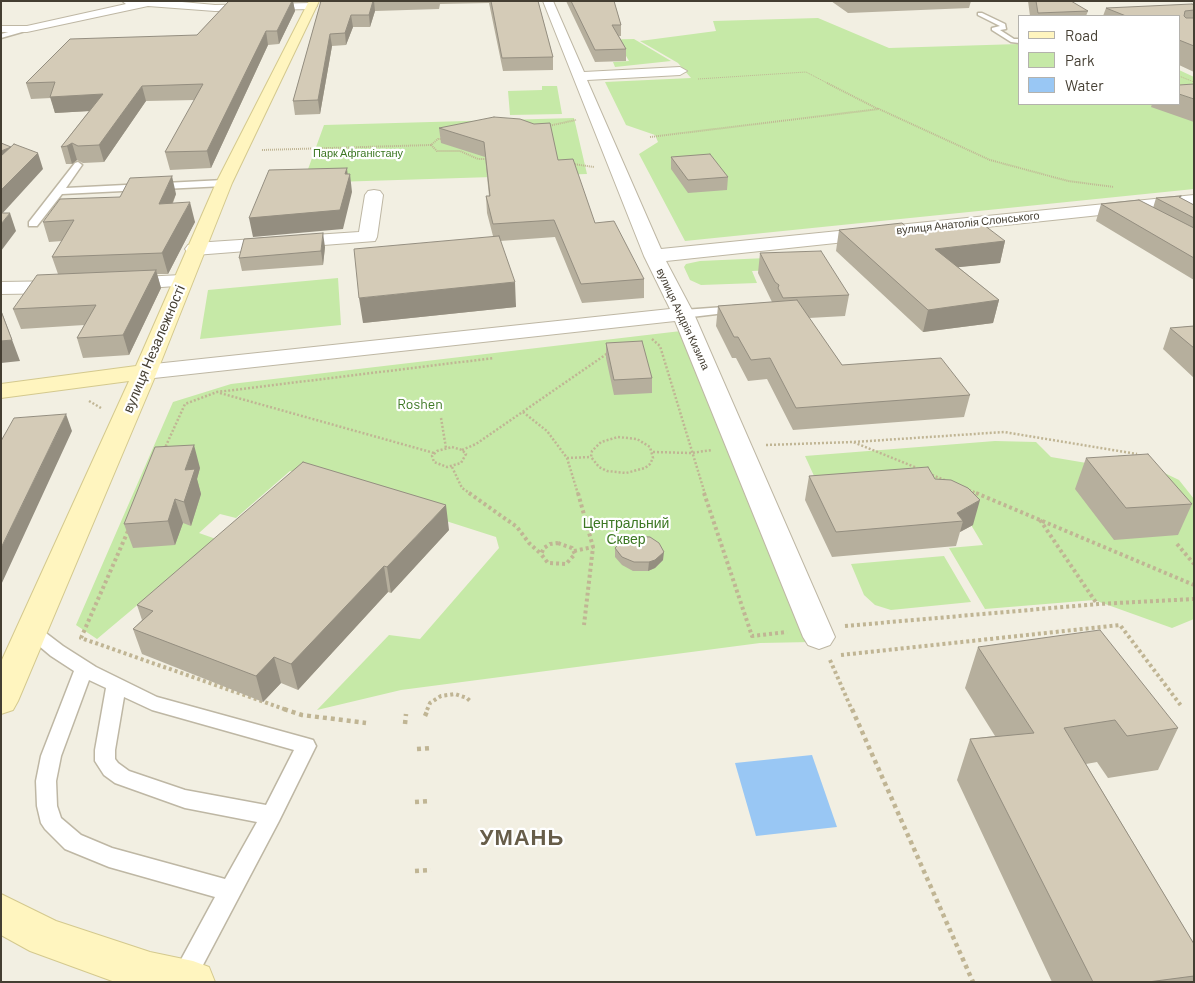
<!DOCTYPE html>
<html>
<head>
<meta charset="utf-8">
<style>
  body { margin:0 }
  #map { position:relative; width:1195px; height:983px; overflow:hidden; background:#f2efe2; font-family:Barlow,sans-serif }
  canvas { display:block }
  .frame { position:absolute; inset:0; border:2px solid #443e32; pointer-events:none }
  .legend { position:absolute; left:1018px; top:15px; width:162px; height:90px; box-sizing:border-box; background:#fff; border:1px solid #b4b2ad; margin:0; padding:6px 9px; list-style:none; font-size:15px; color:#443e32 }
  .legend li { display:flex; align-items:center; gap:10px; height:25px }
  .legend b { width:25px; border:1px solid #b4b2ad }
</style>
</head>
<body>
<div id="map">
<canvas width="1195" height="983"></canvas>
<div class="frame"></div>
<ul class="legend">
<li><b style="height:6px;background:#fff5bf"></b>Road</li>
<li><b style="height:14px;background:#c6e9a7"></b>Park</li>
<li><b style="height:14px;background:#99c7f4"></b>Water</li>
</ul>
</div>
<script>
const g = document.querySelector('canvas').getContext('2d');
g.lineJoin = 'round';
function paint(path, color) {
  g.fillStyle = color;
  g.fill(path, 'evenodd');
}
function shape(rows) {
  const path = new Path2D();
  for (const r of rows) {
    path.moveTo(r[0], r[1]);
    for (let i = 2; i < r.length; i += 2) path.lineTo(r[i], r[i + 1]);
  }
  return path;
}
function stroke(path, color, width, dash) {
  g.strokeStyle = color;
  g.lineWidth = width;
  g.lineCap = dash ? 'butt' : 'round';
  g.setLineDash(dash || []);
  g.stroke(path);
}
function drawText(font, color, halo, rows, align = 'center') {
  g.font = font + ' Barlow,sans-serif';
  g.lineWidth = 4.5;
  g.setLineDash([]);
  g.textBaseline = 'middle';
  g.strokeStyle = halo;
  g.fillStyle = color;
  for (const [text, x, y, turn = 0] of rows) {
    g.save();
    g.translate(x, y);
    g.rotate((+turn || 0) * Math.PI / 180);
    g.textAlign = isNaN(turn) ? turn : align;
    if (halo) g.strokeText(text, 0, 0);
    g.fillText(text, 0, 0);
    g.restore();
  }
}
paint(shape([
  [818,18,889,48,1019,44,1019,104,1179,104,1179,70,1194,77,1194,189,685,241,639,154,658,142,655,135,626,125,605,82,691,78,678,63,640,41,716,31,713,21],
  [634,39,671,61,615,67,613,62,629,61,622,49,588,40],
  [542,86,557,86,562,114,510,115,508,91,542,90],
  [574,118,587,174,303,183,324,125],
  [811,256,818,268,752,271,757,283,701,285,690,280,684,267,686,264,700,261],
  [338,278,341,325,200,339,208,290],
  [681,331,812,642,760,643,401,690,317,710,389,635,420,639,499,548,496,537,290,471,236,518,220,514,199,533,216,539,97,639,76,625,173,402,231,384],
  [995,441,1036,442,1051,457,1128,470,1118,455,1150,466,1179,480,1194,499,1194,619,1172,628,1094,600,985,609,949,548,983,545,949,488,824,498,805,456],
  [944,556,971,602,891,610,875,605,864,595,851,564]
]), '#c6e9a7');
paint(shape([
  [812,755,837,827,756,836,735,763]
]), '#99c7f4');
const lane = shape([
  [978,13,982,13,1005,24,1006,29,1000,30,1014,39,1019,39,1019,43,1011,42,992,30,992,28,1000,26,978,15,978,13],
  [27,27,30,29,29,30,1,38,1,34,27,27],
  [78,162,82,165,66,188,224,180,229,183,224,186,62,194,37,226,29,226,29,222,75,163,78,162],
  [738,306,744,309,742,311,683,318,677,314,683,310,738,306],
  [32,625,38,627,63,646,96,667,157,697,306,738,313,740,316,746,279,821,194,982,173,982,171,978,215,897,109,867,65,849,45,829,41,823,37,806,36,781,41,756,74,671,51,656,26,635,23,631,26,627,32,625],
  [89,680,106,688,95,750,95,761,104,775,115,783,185,808,257,822,225,879,112,848,81,835,61,818,57,806,56,781,61,756,89,680],
  [124,697,152,710,294,750,266,805,185,790,129,771,118,763,115,759,115,750,124,697]
]);
const street = shape([
  [122,1,171,1,215,5,312,3,317,6,312,9,215,11,148,6,27,32,1,32,1,26,27,26,126,4,122,1],
  [543,1,553,1,584,72,680,67,687,71,680,75,587,80,661,249,1194,195,1194,205,666,261,694,314,835,637,830,645,819,649,808,645,803,637,675,321,145,379,137,377,133,372,137,367,145,365,670,309,644,256,543,1],
  [374,190,380,191,383,195,377,237,375,241,195,255,188,253,185,249,188,245,195,243,359,232,365,195,368,191,374,190],
  [182,275,189,277,192,281,189,285,121,290,114,288,111,284,114,280,121,278,182,275],
  [66,281,73,283,76,287,73,291,66,293,1,294,1,282,66,281]
]);
const secondary = shape([
  [309,1,319,1,232,183,157,372,18,701,13,710,1,714,1,662,129,381,1,398,1,384,136,366,216,183,309,1],
  [1,894,56,921,150,952,193,961,209,967,215,982,115,982,30,951,1,935,1,894]
]);
stroke(lane, '#beb7a4', 3);
stroke(street, '#beb7a4', 2);
stroke(secondary, '#d4c98e', 2);
stroke(shape([
  [1179,76,1194,82],
  [698,79,806,72,829,84]
]), '#c0b594', 1, [1, 1]);
stroke(shape([
  [827,83,878,109],
  [548,126,576,120],
  [650,137,879,109,990,160,1068,181,1114,187],
  [431,145,437,151,460,151,478,159,489,159],
  [262,150,431,145,438,139,443,139],
  [573,164,594,167]
]), '#c0b594', 2, [1, 1]);
stroke(shape([
  [652,339,660,346,705,494],
  [220,393,434,453],
  [89,401,101,408],
  [523,412,547,431,567,458,578,494],
  [441,418,446,448],
  [618,437,637,439,650,447,653,458,650,464,645,468,626,473,607,471,599,467,591,457,592,451,601,442,618,437],
  [854,442,1004,432,1137,454],
  [766,445,853,442,917,468],
  [452,447,462,450,466,454,461,463,447,467,434,462,432,456,437,451,452,447],
  [164,450,185,404,217,392,494,358],
  [462,450,476,444,608,353],
  [653,452,691,453,712,450],
  [567,458,591,457],
  [452,467,462,488,471,494],
  [932,475,947,481],
  [969,490,979,494]
]), '#c0b594', 2.5, [2, 2]);
stroke(shape([
  [469,493,517,527,529,543,541,554],
  [578,493,593,547,584,625],
  [704,493,752,636,787,632],
  [976,493,1194,585],
  [1040,520,1097,604],
  [128,531,81,638,287,710],
  [558,543,572,548,575,554,566,564,548,563,541,554,544,548,550,544,558,543],
  [1177,544,1194,564],
  [574,551,593,547],
  [845,626,1098,604,1194,599],
  [841,655,1120,625,1182,707],
  [830,660,852,710],
  [427,710,430,703,441,696,455,694,467,698,471,702]
]), '#c0b594', 4, [3, 3]);
stroke(shape([
  [284,709,302,715,366,723],
  [852,709,973,982],
  [425,716,428,709],
  [405,724,406,714],
  [417,749,431,748],
  [415,802,430,801],
  [415,871,431,870]
]), '#c0b594', 4.5, [4, 4]);
paint(lane, '#fff');
paint(street, '#fff');
paint(secondary, '#fff5bf');
paint(shape([
  [229,1,300,1,293,2,295,11,279,44,268,45,211,168,170,170,165,152,195,100,146,101,104,162,83,163,77,160,72,164,66,164,61,147,89,111,55,113,51,98,31,99,26,83,197,35],
  [321,1,538,1,553,57,553,70,503,71,489,3,440,4,439,9,375,11,370,27,353,27,346,45,332,46,320,114,295,115,293,101],
  [566,1,614,1,621,25,621,36,619,36,626,49,626,61,595,62],
  [831,1,971,1,969,8,848,13],
  [1028,1,1036,1,1088,11,1086,16,1030,16],
  [1194,5,1194,72,1179,65,1179,16,1103,16,1106,8],
  [1179,94,1194,99,1194,122,1151,107,1152,104,1179,104],
  [439,128,558,160,595,223,644,279,644,298,582,303,555,237,500,241,516,307,363,323,493,236,487,213,486,196,489,196,485,157,441,143],
  [671,157,728,177,727,190,688,193,671,169],
  [176,194,173,203,195,222,168,274,157,274,161,288,129,355,83,358,77,338,84,325,21,329,13,309,58,274,52,257,62,241,49,242,43,222],
  [1181,196,1180,198,1194,205,1194,280,1096,221,1101,204,1153,208,1156,198],
  [839,230,910,230,1005,241,1000,263,958,267,999,300,993,323,923,332,836,251],
  [325,247,323,265,242,271,239,258],
  [760,253,849,295,845,316,809,318,842,365,970,395,964,417,793,430,767,379,748,381,736,358,732,358,716,326,718,306,772,302,758,273],
  [1194,326,1194,378,1163,349,1170,328],
  [606,343,652,378,652,393,614,395,606,358],
  [1086,458,1192,504,1178,535,1114,540,1075,489],
  [200,468,197,479,201,494,191,526,183,523,175,545,133,548,124,524],
  [809,476,935,479,973,525,960,532,956,546,832,557,805,500],
  [449,530,391,593,388,592,298,690,281,683,263,702,142,654,133,629,142,620,137,605],
  [615,548,663,560,655,568,648,571,633,571,622,565,615,557],
  [978,647,1178,728,1158,770,1108,778,1097,762,1086,764,1194,944,1194,982,1052,982,957,780,970,739,995,736,965,688]
]), '#b6af9d');
paint(shape([
  [292,1,293,1,295,11,279,44,277,31],
  [373,1,374,1,375,11,370,27,369,15],
  [351,15,353,27,346,45,345,33],
  [266,31,268,45,211,168,207,151],
  [330,34,332,46,320,114,318,100],
  [142,86,146,101,104,162,99,145],
  [103,94,107,110,55,113,50,97],
  [72,143,77,160,72,164,67,146],
  [11,147,1,165,1,151],
  [38,153,43,169,1,215,1,190],
  [347,168,348,178,350,174,352,192,343,229,253,237,249,218,345,174],
  [172,176,176,194,164,223,159,204],
  [190,202,195,222,168,274,162,253],
  [10,213,16,231,1,251,1,224],
  [323,233,325,247,323,265,321,251],
  [1005,241,1000,263,931,270,935,249],
  [156,270,161,288,129,355,123,335],
  [515,282,516,307,363,323,359,298],
  [999,300,993,323,923,332,928,310],
  [1,310,20,361,1,363],
  [66,414,72,431,1,585,1,548],
  [194,445,200,468,197,479,201,494,191,526,184,502,185,470],
  [175,499,183,523,175,545,168,521],
  [980,500,973,525,960,532,963,521,957,513],
  [446,505,449,530,391,593,387,567],
  [664,552,663,560,655,568,648,571,649,562],
  [384,566,388,592,298,690,291,664],
  [274,657,281,683,263,702,256,676]
]), '#948e80');
const building = shape([
  [229,1,292,1,277,31,266,31,207,151,165,152,203,84,142,86,99,145,78,146,72,143,67,146,61,147,103,94,50,97,55,82,26,83,70,39,197,35,229,1],
  [321,1,373,1,369,15,351,15,345,33,330,34,318,100,293,101,321,1],
  [491,1,538,1,553,57,502,58,491,1],
  [571,1,614,1,621,25,612,25,626,49,595,50,571,1],
  [1036,1,1071,1,1088,11,1038,13,1036,1],
  [1192,4,1194,5,1194,10,1185,11,1184,16,1186,18,1194,18,1194,46,1179,40,1179,16,1126,16,1106,8,1192,4],
  [1194,84,1194,99,1179,94,1179,85,1194,84],
  [494,117,520,119,534,124,550,123,558,160,573,159,595,223,614,221,644,279,581,284,554,220,493,224,486,196,490,196,484,142,439,128,494,117],
  [1,143,11,147,1,151,1,143],
  [14,144,38,153,1,190,1,156,14,144],
  [710,154,728,177,688,180,671,157,710,154],
  [347,168,345,174,350,174,340,210,249,218,269,170,347,168],
  [172,176,159,204,190,202,162,253,52,257,74,220,43,222,60,199,120,197,130,178,172,176],
  [1181,196,1179,197,1194,205,1194,218,1156,198,1181,196],
  [1139,200,1194,228,1194,258,1101,204,1139,200],
  [1,213,10,213,1,224,1,213],
  [980,222,1005,241,935,249,999,300,928,310,839,230,902,223,910,230,980,222],
  [323,233,321,251,239,258,244,239,323,233],
  [499,236,515,282,359,298,354,249,499,236],
  [821,251,849,295,783,298,778,288,779,285,775,282,760,253,821,251],
  [156,270,123,335,77,338,96,305,13,309,37,275,156,270],
  [797,300,842,365,941,358,970,395,796,408,770,358,751,360,738,337,734,337,718,306,797,300],
  [1,311,12,340,1,341,1,311],
  [1194,326,1194,348,1170,328,1194,326],
  [642,341,652,378,614,380,606,343,642,341],
  [66,414,1,548,1,441,14,418,66,414],
  [194,445,185,470,195,469,184,502,175,499,168,521,124,524,155,447,194,445],
  [1148,454,1192,504,1126,508,1086,458,1148,454],
  [303,462,446,505,387,567,384,566,291,664,274,657,256,676,133,629,153,611,137,605,303,462],
  [928,467,935,479,951,480,968,488,980,500,957,513,963,521,836,532,809,476,928,467],
  [630,536,650,537,659,543,664,552,655,560,649,562,634,562,622,557,615,548,624,539,630,536],
  [1100,630,1178,728,1127,736,1115,720,1064,728,1194,944,1194,976,1148,982,1093,982,970,739,1034,733,978,647,1100,630]
]);
paint(building, '#d4cbb7');
stroke(building, '#948e80', 1);
drawText('11px', '#3c7723', '#fff', [
  ["Парк Афганістану",358,153]
]);
drawText('11px', '#443e32', '#fff', [
  ["вулиця Анатолія Слонського",968,223,-6],
  ["вулиця Андрія Кизила",683,319,65]
]);
drawText('14px', '#443e32', '#fff', [
  ["вулиця Незалежності",154,349,-67]
]);
drawText('14px', '#3c7723', '#fff', [
  ["Roshen",420,404],
  ["Центральний",626,523],
  ["Сквер",626,539]
]);
g.letterSpacing = '1px';
drawText('bold 22px', '#675d49', '#fff', [
  ["УМАНЬ",522,838]
]);
g.letterSpacing = '0px';
</script>
</body>
</html>
